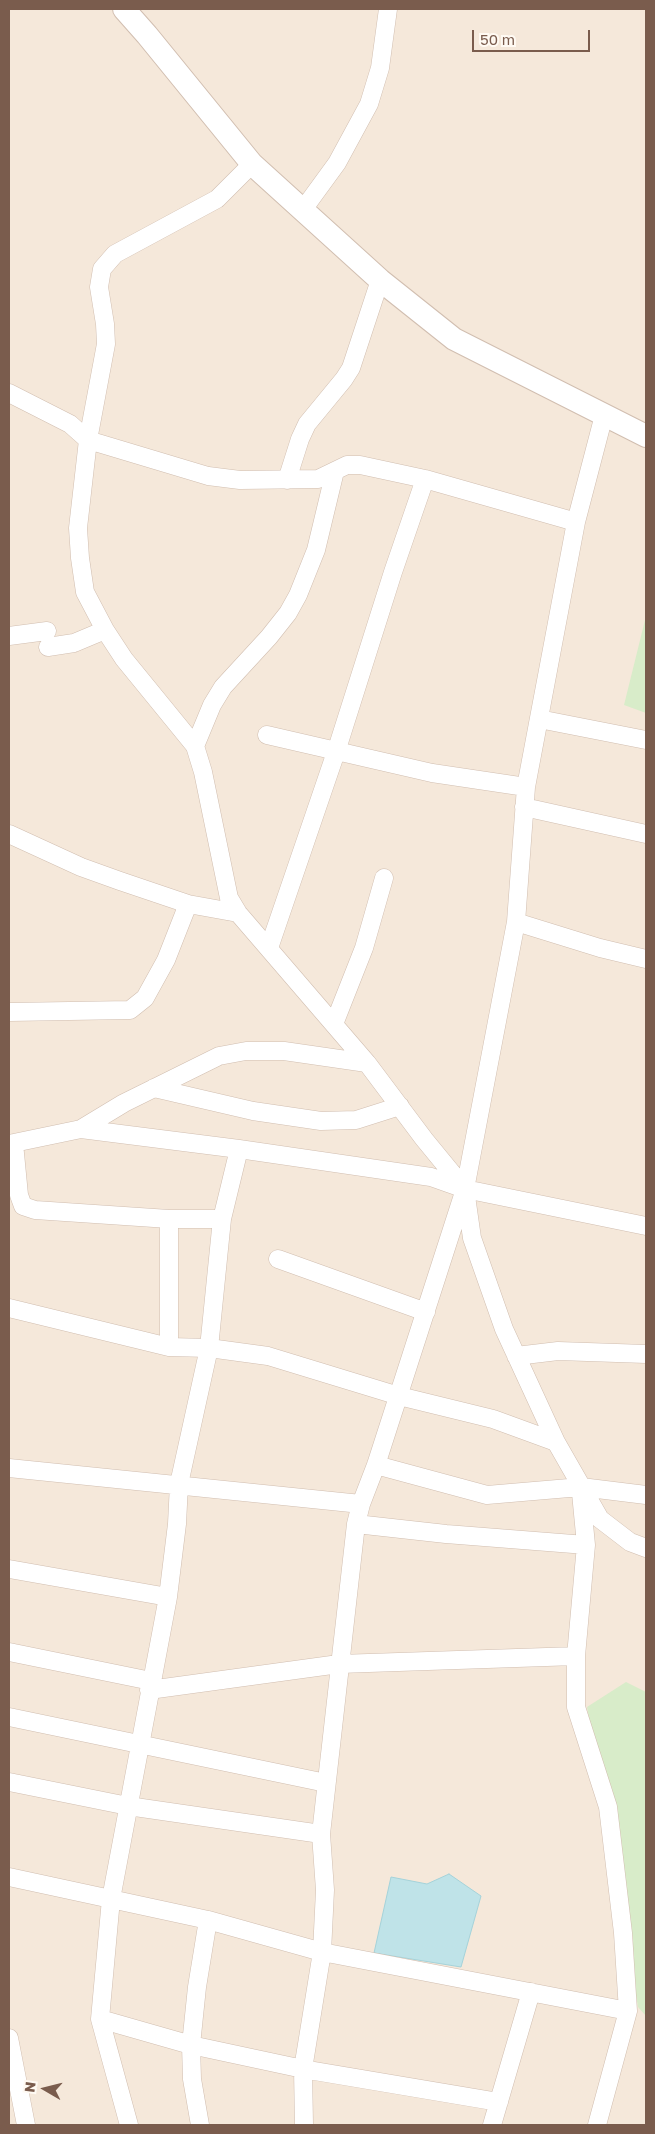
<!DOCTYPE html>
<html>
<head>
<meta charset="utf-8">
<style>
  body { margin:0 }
  #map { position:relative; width:655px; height:2134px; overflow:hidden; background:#fdf6ec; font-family:"Golos Text",sans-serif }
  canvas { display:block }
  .frame { position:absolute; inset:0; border:10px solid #7a5c4d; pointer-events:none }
  .north { position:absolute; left:20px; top:2064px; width:50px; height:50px; -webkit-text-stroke:4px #fffaf3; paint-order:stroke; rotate:278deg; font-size:14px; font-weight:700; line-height:20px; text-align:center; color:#7a5c4d }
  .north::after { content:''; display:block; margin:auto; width:18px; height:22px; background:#7a5c4d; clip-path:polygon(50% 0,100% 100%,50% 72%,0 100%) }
  .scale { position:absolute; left:472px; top:30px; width:118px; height:22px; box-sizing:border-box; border:2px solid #7a5c4d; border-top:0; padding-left:6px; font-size:15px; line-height:18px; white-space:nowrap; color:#7a5c4d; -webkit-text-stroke:4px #fffaf3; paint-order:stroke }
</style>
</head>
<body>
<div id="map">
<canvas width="655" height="2134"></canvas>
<div class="frame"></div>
<div class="north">N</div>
<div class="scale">50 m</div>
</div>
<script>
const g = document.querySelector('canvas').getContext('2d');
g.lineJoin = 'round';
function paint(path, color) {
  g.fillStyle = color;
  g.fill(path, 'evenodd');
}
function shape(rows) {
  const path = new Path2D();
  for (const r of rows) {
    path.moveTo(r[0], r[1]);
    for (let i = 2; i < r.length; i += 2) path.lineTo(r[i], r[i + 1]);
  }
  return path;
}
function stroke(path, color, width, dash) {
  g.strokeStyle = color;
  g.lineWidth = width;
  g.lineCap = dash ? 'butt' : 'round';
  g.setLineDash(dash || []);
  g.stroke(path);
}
paint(shape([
  [9,9,646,9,646,2125,9,2125]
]), '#f5e8da');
paint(shape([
  [646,616,646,713,624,705],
  [626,1682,646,1692,646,2016,638,2007,587,1707]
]), '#d8ecc9');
const water = shape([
  [449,1874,481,1896,461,1967,374,1953,391,1877,427,1884,449,1874]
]);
paint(water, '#bfe3e8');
stroke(water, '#a5d3da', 1);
const minor = shape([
  [252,164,217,199,115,254,102,269,99,287,105,324,106,344,88,440,208,476,240,480,318,479,347,465,360,465,425,479,576,522],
  [302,211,337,163,369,104,380,68,388,9],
  [9,393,70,424,88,440,78,528,80,558,85,592,105,630,124,659,195,746,203,772,229,898,238,913,367,1063,424,1139,465,1189,472,1238,504,1329,556,1442,600,1519,630,1542,646,1548],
  [287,480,300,439,307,424,344,379,351,368,380,280],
  [9,636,47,631],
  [48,647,74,643,105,630],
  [539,719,646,740],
  [267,735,432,773,526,787],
  [195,746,212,705,223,687,269,637,288,613,298,595,316,550,335,471],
  [524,807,646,834],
  [9,834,81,867,120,881,188,904,238,913],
  [516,922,600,948,646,959],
  [269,948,336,752,393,572,425,479],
  [9,1012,130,1010,145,998,166,960,188,904],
  [334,1024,364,948,384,878],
  [154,1088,253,1111,321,1121,356,1120,400,1106],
  [81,1129,239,1149,431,1177,465,1189,646,1226],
  [14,1143,19,1195,23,1206,35,1210,169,1219,222,1219],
  [9,1144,81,1129,124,1103,219,1056,246,1051,284,1051,367,1063],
  [278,1259,426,1312],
  [9,1308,169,1347,209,1348,268,1356,399,1396,493,1419,556,1442],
  [169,1347,169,1219],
  [516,1356,558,1351,646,1354],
  [376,1465,487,1495,581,1487,646,1495],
  [9,1468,361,1504],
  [581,1493,586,1545,576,1656,576,1707,608,1807,623,1933,628,2011,597,2125],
  [356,1524,446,1534,586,1545],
  [9,1569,168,1597],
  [9,1652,151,1681],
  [149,1690,339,1664,576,1656],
  [9,1717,326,1783],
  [9,1782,128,1806,321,1834],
  [9,1877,208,1920,322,1952,628,2011],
  [100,2019,191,2045,303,2069,499,2102],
  [9,2038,26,2125],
  [129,2125,100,2019,111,1899,168,1597,177,1524,179,1484,209,1348,222,1219,239,1149],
  [200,2125,192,2079,191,2045,197,1987,208,1920],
  [304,2125,303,2069,322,1952,325,1890,321,1834,356,1524,361,1504,376,1465,465,1189,516,922,526,787,576,522,604,415],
  [492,2125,531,1992]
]);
const tertiary = shape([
  [124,9,147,35,252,164,380,280,454,339,646,436]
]);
stroke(minor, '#d1beb0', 19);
stroke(tertiary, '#d1beb0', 24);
stroke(minor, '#fff', 18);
stroke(tertiary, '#fff', 22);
</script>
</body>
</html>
